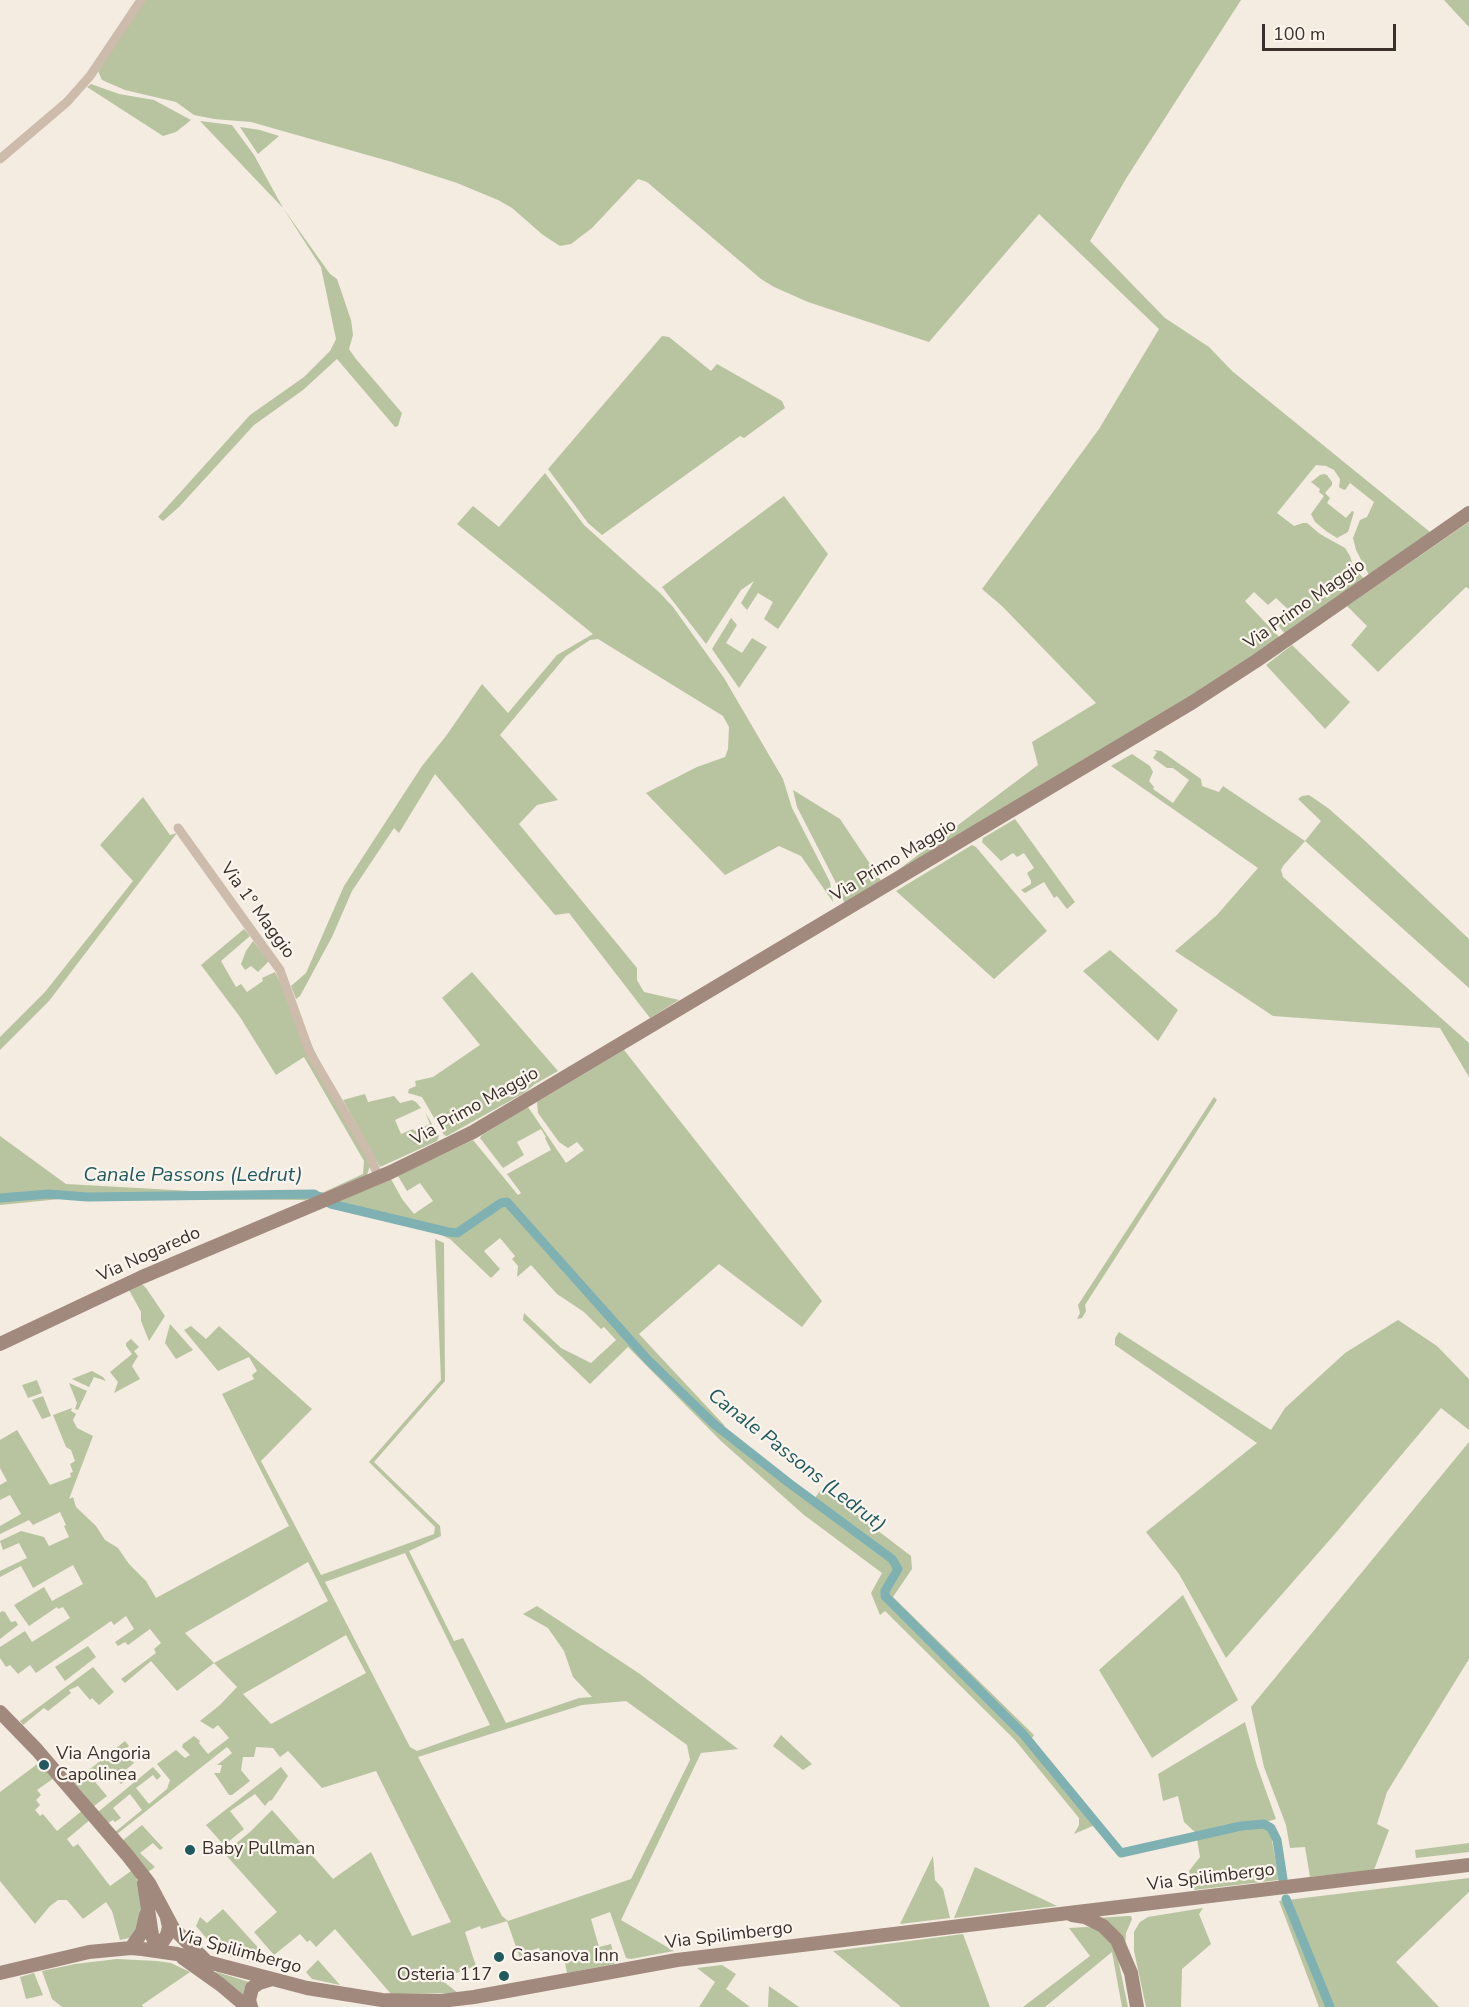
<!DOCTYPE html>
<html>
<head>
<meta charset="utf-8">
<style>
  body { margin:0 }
  #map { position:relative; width:1469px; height:2007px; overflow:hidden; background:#f4ebe1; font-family:"Nunito Sans",sans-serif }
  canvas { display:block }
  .scale { position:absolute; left:1262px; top:24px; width:134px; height:27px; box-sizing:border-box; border:3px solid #3b302b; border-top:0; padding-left:8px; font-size:18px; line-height:21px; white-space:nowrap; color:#3b302b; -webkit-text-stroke:4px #fbf5ee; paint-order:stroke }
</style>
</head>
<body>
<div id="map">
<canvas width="1469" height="2007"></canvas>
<div class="scale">100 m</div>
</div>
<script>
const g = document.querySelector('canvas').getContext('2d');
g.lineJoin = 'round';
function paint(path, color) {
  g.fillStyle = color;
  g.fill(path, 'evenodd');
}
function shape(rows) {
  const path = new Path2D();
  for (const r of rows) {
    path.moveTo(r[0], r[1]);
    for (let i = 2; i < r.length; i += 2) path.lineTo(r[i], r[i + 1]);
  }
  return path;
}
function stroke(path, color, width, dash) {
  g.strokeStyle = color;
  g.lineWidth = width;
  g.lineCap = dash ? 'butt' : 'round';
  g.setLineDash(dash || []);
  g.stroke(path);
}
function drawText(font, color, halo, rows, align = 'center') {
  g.font = font + ' "Nunito Sans",sans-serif';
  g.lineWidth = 4.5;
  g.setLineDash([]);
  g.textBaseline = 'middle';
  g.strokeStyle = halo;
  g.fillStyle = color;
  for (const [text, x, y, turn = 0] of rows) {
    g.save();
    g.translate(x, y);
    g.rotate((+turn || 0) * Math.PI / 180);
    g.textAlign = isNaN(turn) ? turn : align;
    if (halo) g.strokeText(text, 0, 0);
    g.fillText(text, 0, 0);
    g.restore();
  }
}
paint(shape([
  [145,0,1241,0,1127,177,1090,241,1165,318,1209,347,1232,371,1430,532,1369,575,1356,550,1353,538,1360,520,1367,517,1374,502,1350,483,1345,490,1342,489,1339,487,1340,479,1334,470,1326,466,1316,465,1277,513,1294,526,1303,523,1307,523,1320,534,1345,548,1350,556,1353,566,1364,579,1285,634,1278,625,1291,612,1276,598,1268,605,1254,592,1245,601,1280,638,1195,695,1049,782,882,882,848,902,844,902,835,881,797,807,793,790,840,819,882,882,1038,765,1032,742,1096,703,1002,606,982,589,1099,429,1159,329,1039,214,929,342,808,302,774,287,761,279,647,182,638,179,592,228,571,244,560,246,543,235,512,208,498,200,457,183,392,162,251,122,214,119,194,115,176,102,125,90,102,80,98,71],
  [1444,0,1469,0,1469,27],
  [91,84,119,94,154,100,191,120,176,132,163,136,87,87],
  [200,121,232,125,254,155,283,208,330,274,337,279,351,320,353,335,349,349,356,359,402,413,398,426,395,427,337,359,303,390,254,425,179,507,163,521,158,517,250,415,304,377,330,351,336,339,321,267,283,208],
  [240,127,260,130,279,136,258,154],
  [662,336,669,337,711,371,717,364,782,401,785,408,744,438,740,436,602,535,588,523,548,469],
  [545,473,584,525,660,593,673,607,724,678,783,779,792,808,830,882,833,902,801,856,779,846,725,875,646,793,697,767,725,757,728,749,729,727,723,716,598,639,590,640,566,656,500,735,558,800,537,805,519,824,637,968,637,980,644,992,679,1000,650,1018,569,913,555,915,435,774,399,833,394,828,352,891,332,937,300,996,296,999,291,986,306,973,344,886,422,766,446,736,482,684,508,713,557,655,593,634,457,524,473,506,499,527],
  [1324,474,1327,475,1332,482,1332,485,1325,493,1330,498,1327,503,1346,518,1352,511,1354,512,1348,532,1337,538,1326,531,1315,522,1311,514,1324,496,1319,492,1320,489,1311,482,1320,475],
  [784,496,828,554,778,629,764,619,773,602,758,593,747,610,741,603,754,581,741,590,706,644,662,587],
  [1469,522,1469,589,1466,587,1378,672,1351,645,1367,626,1347,606],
  [731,618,737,625,726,643,742,653,752,638,767,647,739,688,712,649],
  [1292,645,1350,702,1325,729,1266,665],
  [1153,750,1161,751,1201,779,1202,786,1219,792,1223,786,1305,841,1321,821,1298,799,1302,796,1309,795,1328,808,1362,838,1469,939,1469,988,1305,841,1283,866,1281,870,1283,877,1469,1043,1469,1077,1440,1028,1273,1016,1175,951,1217,915,1258,868,1111,766,1132,754,1150,766,1153,772,1149,781,1154,787,1153,789,1173,803,1189,780,1173,768,1167,768,1153,758,1157,752],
  [143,797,170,835,177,833,49,1001,0,1050,0,1037,45,992,133,881,100,845],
  [1015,819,1075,902,1067,909,1057,896,1054,898,1044,882,1025,893,1021,890,1031,884,1031,881,1027,873,1034,868,1024,853,1017,857,1013,853,1001,861,982,842,983,838],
  [972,845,976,847,1047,931,994,979,896,891],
  [244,929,250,936,221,961,236,987,241,984,247,992,263,981,262,978,275,972,368,1158,370,1166,367,1175,306,1200,60,1199,0,1205,0,1136,66,1184,191,1191,324,1192,363,1174,364,1161,304,1057,276,1075,240,1017,201,965],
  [253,941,269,961,258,972,251,966,245,970,241,964,246,951],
  [1110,950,1178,1010,1158,1041,1083,971],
  [472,972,558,1071,535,1084,524,1093,447,1136,444,1135,422,1097,408,1093,409,1089,416,1086,415,1081,433,1077,480,1045,442,998],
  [624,1050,822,1301,802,1327,719,1264,639,1334,724,1425,729,1439,738,1438,757,1456,815,1498,822,1488,911,1556,912,1569,893,1597,1034,1735,1032,1738,1099,1822,1095,1825,1074,1834,1079,1825,1079,1818,1015,1740,885,1611,880,1615,871,1593,882,1573,804,1515,721,1441,628,1347,590,1384,523,1320,524,1313,561,1348,591,1363,616,1340,604,1327,601,1329,584,1312,557,1294,531,1265,517,1277,518,1266,512,1259,515,1256,500,1238,484,1251,500,1269,491,1278,450,1239,439,1234,330,1208,326,1205,391,1179,402,1199,414,1214,433,1201,420,1183,407,1191,398,1176,473,1140,518,1195,521,1193,507,1174,551,1150,545,1138,546,1137,541,1129,517,1142,524,1155,503,1168,480,1138,482,1135,528,1107,566,1163,584,1150,577,1142,568,1148,559,1142,538,1113,537,1102],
  [365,1094,368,1102,394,1096,400,1103,412,1100,416,1102,421,1108,395,1120,401,1134,413,1129,415,1131,430,1124,425,1112,439,1136,437,1141,380,1167,343,1100],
  [1214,1097,1217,1100,1085,1305,1086,1311,1082,1318,1077,1319,1080,1313,1078,1305],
  [435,1239,444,1243,445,1381,374,1462,440,1526,441,1536,409,1551,454,1641,463,1638,506,1723,579,1698,592,1697,573,1677,564,1651,548,1628,523,1614,537,1606,640,1674,738,1749,701,1753,621,1920,674,1951,631,1959,626,1958,610,1912,591,1919,599,1947,611,1944,615,1960,614,1964,567,1973,565,1963,584,1957,582,1950,562,1956,560,1953,543,1958,539,1948,529,1951,530,1958,521,1961,507,1921,481,1929,480,1926,465,1932,476,1966,440,1979,458,1993,391,1994,335,1929,316,1947,310,1940,307,1942,300,1934,274,1955,254,1932,277,1912,224,1853,250,1832,272,1810,333,1879,371,1852,412,1936,451,1922,376,1771,322,1788,288,1751,280,1757,273,1748,256,1747,254,1757,243,1757,241,1770,250,1781,232,1795,229,1795,214,1773,220,1773,222,1765,217,1765,232,1753,227,1747,117,1834,115,1832,142,1810,130,1794,113,1808,121,1818,115,1822,113,1820,108,1823,98,1812,153,1767,161,1776,157,1780,153,1775,136,1788,149,1804,167,1789,170,1780,157,1764,176,1750,185,1758,190,1755,182,1747,183,1744,194,1736,200,1741,199,1743,208,1754,229,1738,218,1725,213,1729,200,1721,220,1705,237,1687,214,1663,177,1691,151,1661,125,1683,121,1679,156,1653,154,1649,161,1643,150,1629,128,1645,125,1642,118,1646,115,1642,134,1629,126,1616,114,1625,111,1621,36,1673,30,1665,18,1674,10,1665,6,1667,0,1658,0,1647,25,1631,32,1642,70,1618,63,1607,58,1609,57,1607,29,1626,14,1605,44,1587,52,1601,83,1584,73,1565,33,1588,21,1566,0,1577,0,1571,27,1558,19,1543,3,1550,0,1541,21,1531,44,1537,49,1546,69,1537,64,1526,66,1525,60,1512,33,1525,29,1520,0,1534,0,1526,21,1514,10,1495,0,1500,0,1485,7,1481,0,1468,0,1440,17,1430,50,1485,71,1477,70,1473,73,1472,70,1464,75,1461,71,1450,66,1447,53,1415,72,1408,71,1411,76,1414,73,1420,77,1428,93,1436,69,1499,73,1497,76,1507,96,1526,105,1540,118,1548,129,1564,146,1581,156,1598,289,1526,222,1394,254,1379,252,1375,257,1371,249,1357,218,1371,184,1330,191,1326,206,1339,219,1326,312,1409,261,1461,321,1575,434,1534,435,1527,369,1462,441,1380],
  [405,1553,490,1725,417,1751,410,1747,325,1582],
  [308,1562,328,1601,214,1663,185,1633],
  [346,1635,366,1673,271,1724,243,1694],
  [626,1701,687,1745,690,1760,631,1879,508,1921,502,1916,418,1757,582,1705],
  [140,1285,143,1285,146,1288,165,1316,149,1341,141,1321,141,1312,129,1290],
  [1398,1320,1437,1346,1469,1379,1469,1430,1441,1408,1334,1535,1226,1658,1179,1574,1146,1532,1257,1443,1115,1345,1115,1338,1119,1332,1271,1430,1285,1408,1345,1353],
  [170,1324,193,1350,176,1359,165,1343],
  [131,1339,139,1347,134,1351,138,1356,132,1366,140,1379,114,1393,118,1382,110,1372,132,1354,126,1346,126,1343],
  [92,1371,103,1377,106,1381,94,1377,89,1387,72,1379],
  [37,1380,42,1393,28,1398,22,1385],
  [69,1383,87,1391,78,1410,75,1409,77,1403],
  [43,1396,51,1416,42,1419,32,1400],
  [1469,1442,1469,1659,1387,1792,1377,1824,1389,1830,1374,1870,1310,1877,1305,1847,1290,1848,1286,1825,1264,1767,1251,1707],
  [1183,1595,1238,1700,1152,1758,1099,1670],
  [2,1611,5,1612,11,1622,16,1621,18,1625,0,1639,0,1613],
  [88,1646,96,1657,65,1681,55,1667],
  [93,1667,114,1692,99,1705,92,1698,90,1700,78,1686,69,1690,71,1693,48,1711,44,1708,23,1725,20,1721],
  [1245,1722,1257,1766,1276,1819,1266,1822,1266,1829,1271,1835,1279,1880,1194,1890,1189,1871,1200,1857,1196,1833,1184,1822,1178,1796,1163,1801,1158,1774],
  [781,1735,812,1764,803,1770,773,1746],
  [125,1741,129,1746,124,1750,134,1763,123,1772,128,1779,121,1784,108,1769,95,1780,96,1783,107,1796,94,1806,74,1782],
  [40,1762,54,1778,37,1790,41,1795,36,1800,40,1805,35,1810,40,1816,43,1814,57,1831,83,1810,91,1819,67,1839,73,1847,78,1844,110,1886,134,1869,143,1904,138,1930,134,1931,134,1935,129,1938,120,1940,112,1911,106,1902,83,1919,67,1900,58,1900,50,1906,35,1924,0,1881,0,1792],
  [281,1767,288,1776,272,1800,269,1801,265,1806,255,1794,230,1811,244,1829,228,1842,225,1840,222,1843,206,1825],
  [142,1825,163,1848,160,1850,153,1843,140,1853,155,1867,148,1872,122,1841],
  [1469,1843,1469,1852,1416,1858,1415,1850],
  [933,1856,935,1880,943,1889,950,1918,900,1924],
  [975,1867,1057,1906,954,1918],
  [1469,1878,1469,1892,1396,1962,1439,2007,1319,2007,1279,1901],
  [1203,1908,1199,1914,1211,1944,1182,1969,1181,2007,1146,2007,1134,1951,1134,1932,1140,1922,1148,1917],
  [223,1909,263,1953,264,1960,262,1965,219,1953,196,1926,200,1917,207,1923],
  [1127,1916,1131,1916,1132,1919,1126,1933,1125,1949,1097,1918],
  [1087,1927,1094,1928,1103,1934,1116,1949,1128,2007,1122,2007,1112,1952,1045,2007,1023,2007,1090,1956,1069,1928],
  [963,1934,990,2007,901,2007,833,1951],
  [117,1959,157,1961,171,1963,190,1972,142,2005,143,2007,62,2007,52,1999,42,1971,75,1964],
  [318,1960,340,1985,312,1979,306,1972],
  [722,1965,736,1974,726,1989,750,2007,699,2007,715,1982,697,1968],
  [217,1972,249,1982,245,1988,243,1997,215,1973],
  [34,1973,43,1995,26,1999,20,1977],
  [769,1986,799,2007,768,2007]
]), '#b8c4a0');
stroke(shape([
  [0,1198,49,1194,87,1197,314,1194,331,1204,448,1232,457,1233,501,1203,507,1202,648,1360,714,1424,789,1483,892,1559,898,1569,885,1591,885,1596,1023,1734,1121,1853,1241,1826,1264,1824,1271,1828,1277,1840,1283,1879],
  [1286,1899,1330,2007]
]), '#7fb0b2', 9);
stroke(shape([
  [0,159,67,102,90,76,141,0],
  [178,828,280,970,310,1053,369,1154,379,1178]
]), '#cdbbac', 9);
stroke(shape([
  [0,1344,142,1277,391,1172,473,1132,1193,702,1256,661,1469,513],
  [0,1712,37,1750,128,1856,149,1883,173,1928,205,1960],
  [144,1883,152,1935,157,1950],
  [1072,1915,1085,1917,1103,1926,1117,1940,1131,1973,1137,2007],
  [131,1948,142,1932,146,1915],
  [157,1950,167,1935,169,1927,167,1918],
  [183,1958,221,1985,247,2007],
  [0,1973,89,1952,131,1948,142,1949,177,1954,307,1988,382,2000,441,2001,474,1997,677,1960,1469,1865],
  [251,2007,249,2000,252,1988,259,1983,272,1979]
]), '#a18a7d', 14);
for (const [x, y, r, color] of [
  [44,1765,6,"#1f5a5e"],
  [190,1850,6,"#1f5a5e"],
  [499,1957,6,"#1f5a5e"],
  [504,1976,6,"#1f5a5e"]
]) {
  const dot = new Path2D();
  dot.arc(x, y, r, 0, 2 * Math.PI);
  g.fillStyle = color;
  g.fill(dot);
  stroke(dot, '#fbf5ee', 2);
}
drawText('18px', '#3b302b', '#fbf5ee', [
  ["Via Primo Maggio",1305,605,-35],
  ["Via Primo Maggio",894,861,-31],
  ["Via 1° Maggio",257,911,54],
  ["Via Primo Maggio",475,1107,-29],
  ["Via Nogaredo",149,1255,-24],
  ["Via Spilimbergo",1211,1878,-7],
  ["Via Spilimbergo",729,1936,-7],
  ["Via Spilimbergo",239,1952,15]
]);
drawText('18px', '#3b302b', '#fbf5ee', [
  ["Via Angoria",56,1755],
  ["Capolinea",56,1776],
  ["Baby Pullman",202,1850],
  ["Casanova Inn",511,1957],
  ["Osteria 117",492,1976,"right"]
], 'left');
drawText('italic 20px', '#1f5a5e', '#fbf5ee', [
  ["Canale Passons (Ledrut)",193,1176],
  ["Canale Passons (Ledrut)",796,1461,38]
]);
</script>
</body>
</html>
